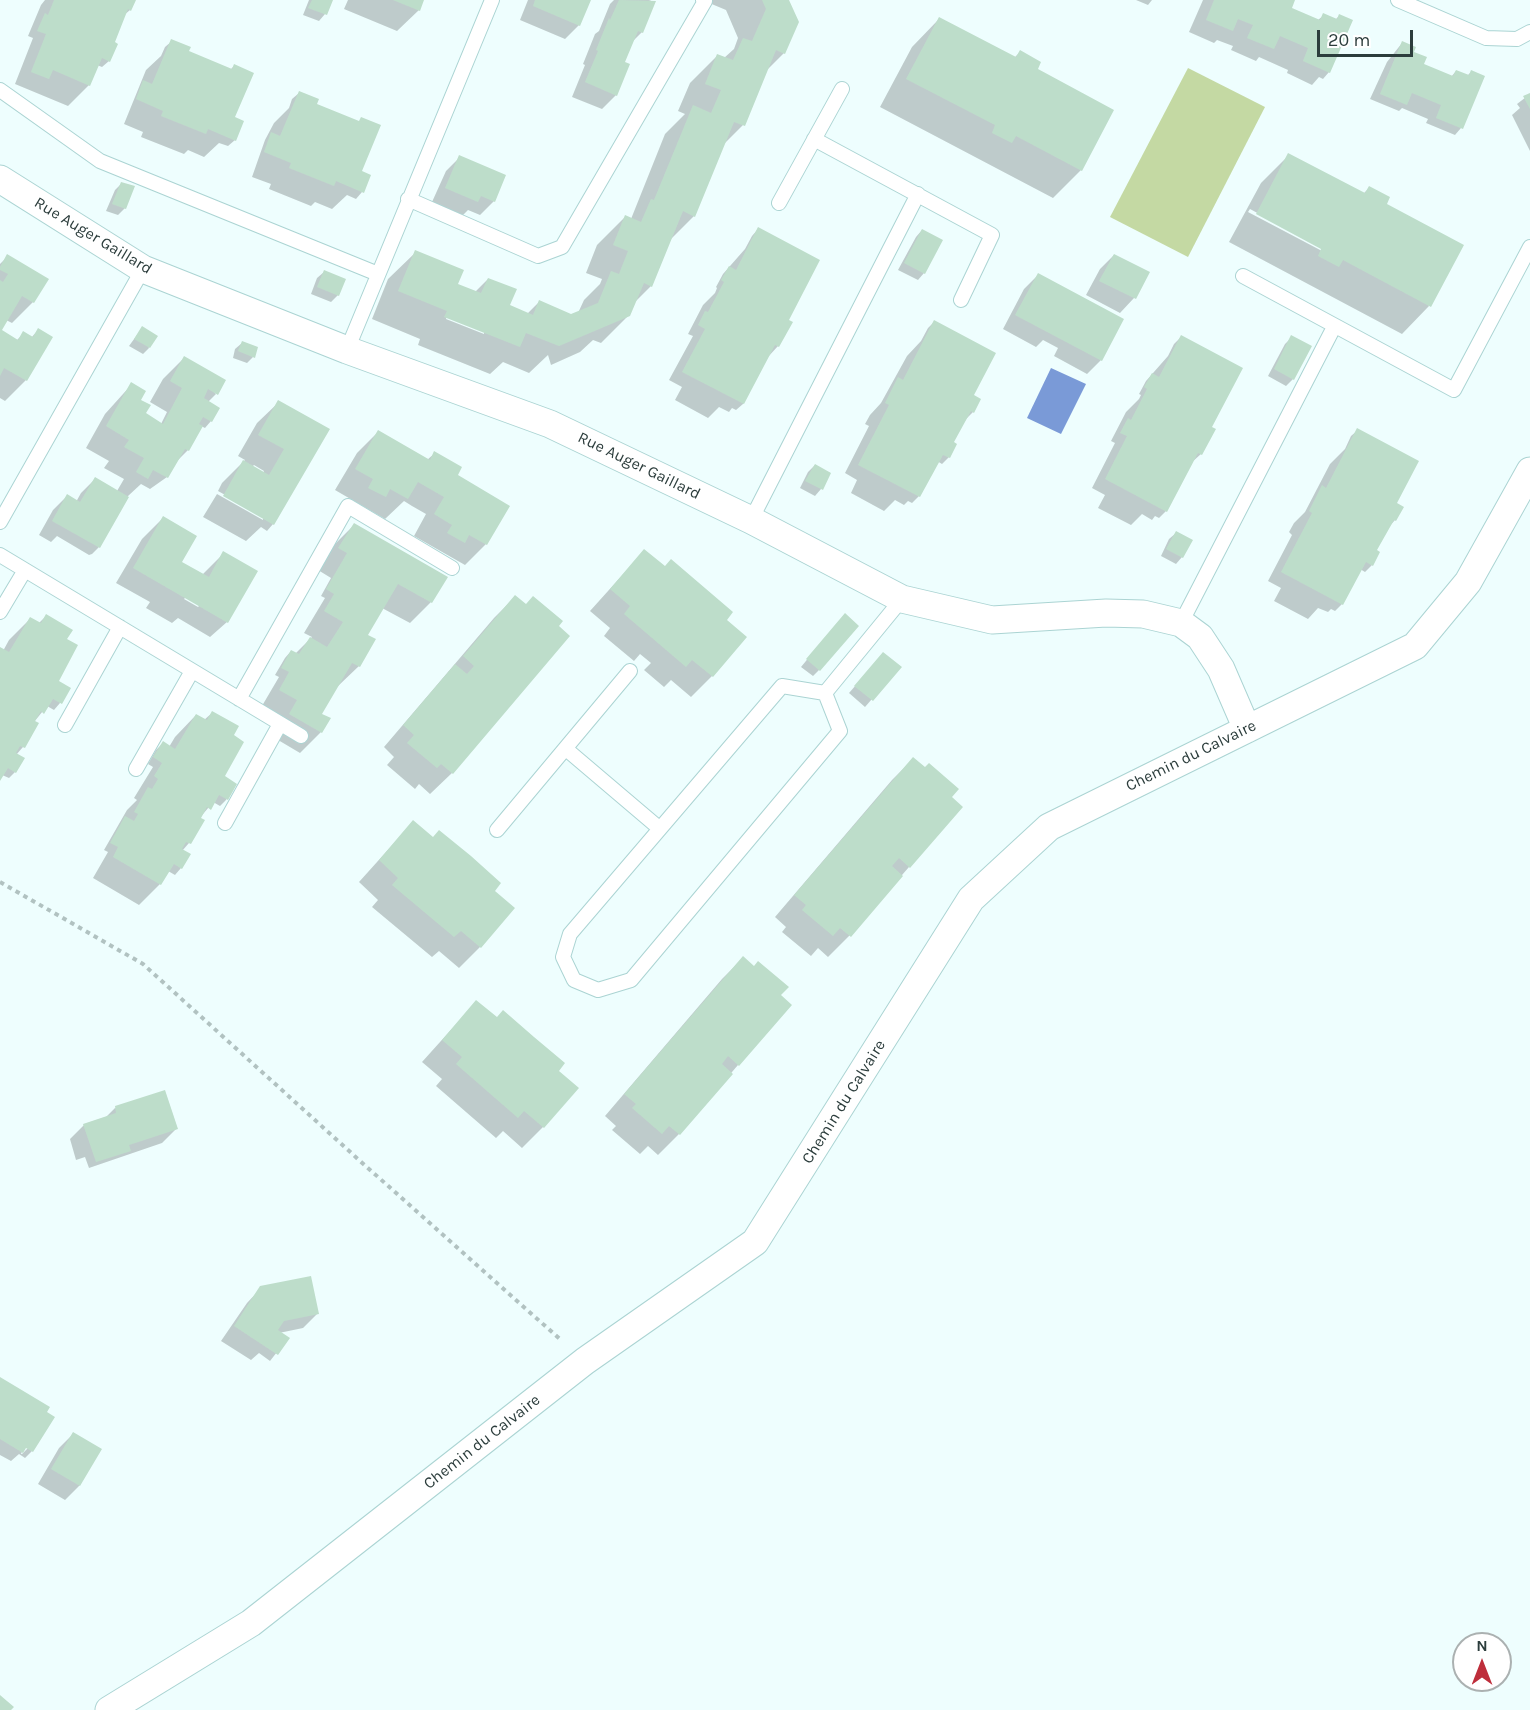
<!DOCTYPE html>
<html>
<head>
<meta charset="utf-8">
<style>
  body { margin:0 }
  #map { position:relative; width:1530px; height:1710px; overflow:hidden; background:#eefefe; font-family:Karla,sans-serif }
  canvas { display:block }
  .north { position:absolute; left:1452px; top:1632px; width:60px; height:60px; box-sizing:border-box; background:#fff; border:2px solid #abb1b1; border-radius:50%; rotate:0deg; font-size:16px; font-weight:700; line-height:24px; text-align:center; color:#2c3d3c }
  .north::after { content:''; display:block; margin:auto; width:21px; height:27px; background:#be2e3b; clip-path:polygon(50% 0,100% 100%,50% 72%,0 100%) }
  .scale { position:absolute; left:1317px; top:30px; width:96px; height:27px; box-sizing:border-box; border:3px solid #2c3d3c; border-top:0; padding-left:8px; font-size:18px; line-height:21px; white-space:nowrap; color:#2c3d3c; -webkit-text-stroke:4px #fff; paint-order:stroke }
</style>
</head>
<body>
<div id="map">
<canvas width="1530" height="1710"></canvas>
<div class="north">N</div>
<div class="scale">20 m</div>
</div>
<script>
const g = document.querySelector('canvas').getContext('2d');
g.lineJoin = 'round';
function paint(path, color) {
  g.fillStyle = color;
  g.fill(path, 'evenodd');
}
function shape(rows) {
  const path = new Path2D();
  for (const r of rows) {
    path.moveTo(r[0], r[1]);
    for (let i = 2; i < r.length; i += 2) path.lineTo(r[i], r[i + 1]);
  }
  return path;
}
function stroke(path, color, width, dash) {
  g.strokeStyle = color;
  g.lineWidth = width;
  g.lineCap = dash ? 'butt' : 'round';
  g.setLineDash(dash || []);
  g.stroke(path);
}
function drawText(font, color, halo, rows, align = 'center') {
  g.font = font + ' Karla,sans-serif';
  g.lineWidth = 6;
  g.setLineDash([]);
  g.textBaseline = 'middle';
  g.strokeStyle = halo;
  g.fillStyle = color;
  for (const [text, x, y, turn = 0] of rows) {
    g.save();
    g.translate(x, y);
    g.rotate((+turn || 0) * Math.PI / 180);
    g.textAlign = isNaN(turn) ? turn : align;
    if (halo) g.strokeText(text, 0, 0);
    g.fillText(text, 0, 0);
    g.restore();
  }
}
paint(shape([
  [1188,68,1265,107,1188,257,1110,217]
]), '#c4d9a3');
paint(shape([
  [1051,368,1086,384,1061,434,1027,418]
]), '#7a9ad7');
paint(shape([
  [45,0,134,0,130,10,123,16,113,41,109,61,102,67,97,65,89,85,68,106,15,84,33,38,28,36,41,5],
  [309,0,331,0,325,14,319,21,303,15],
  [348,0,423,0,419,10,397,31,344,9],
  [528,0,588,0,579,25,565,39,520,20],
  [614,0,649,0,654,2,642,32,631,43,623,62,616,95,602,109,572,97,585,65,583,64,595,34,599,31,610,4],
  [702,0,787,0,784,53,765,72,743,125,723,145,694,216,669,241,651,286,634,303,629,315,601,343,593,340,580,352,551,365,548,355,529,373,503,362,490,374,418,345,420,339,372,319,388,279,416,252,456,285,475,292,488,279,508,306,527,314,539,302,572,316,578,313,584,300,600,284,602,279,586,273,597,245,625,217,631,219,665,134,685,114,678,111,690,83,718,55,724,58,734,49,738,38,726,10],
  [447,316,484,331,484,334,446,319],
  [1136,0,1152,0,1148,5],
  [1203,0,1290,0,1290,9,1318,20,1324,15,1335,20,1339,16,1329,72,1323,79,1319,77,1312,85,1287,73,1288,70,1259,57,1256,61,1231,50,1233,46,1217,40,1214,43,1189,32],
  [939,19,1014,58,1020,52,1081,170,1053,198,880,107,912,47],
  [172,41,183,58,230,70,234,66,231,124,235,140,228,146,219,143,204,157,188,150,184,154,141,137,143,132,124,124,146,70,161,56,165,47],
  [1402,43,1422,65,1451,77,1456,71,1467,76,1471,72,1461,128,1455,135,1426,123,1428,119,1402,108,1399,111,1370,99,1387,62],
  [299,93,314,104,358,178,362,192,356,199,347,195,332,209,315,202,311,206,269,189,271,184,252,177,265,140,274,123,289,108,292,99],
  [1530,94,1530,151,1512,115,1520,108,1517,104],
  [1289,155,1363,194,1369,188,1385,203,1429,306,1402,334,1229,242,1261,183],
  [1250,209,1324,249,1322,251,1248,212],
  [460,157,494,201,480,215,468,210,463,215,432,202,446,171],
  [122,183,125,208,118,215,106,211,115,190],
  [758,229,787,320,778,346,768,357,743,404,736,410,732,408,729,412,719,407,708,418,675,400,682,387,669,380,693,336,688,334,703,305,715,293,717,288,716,287,723,274,745,249,752,236],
  [922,230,924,273,918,280,898,270,916,237],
  [1114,255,1148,273,1134,298,1120,313,1086,295,1100,269],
  [8,256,33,302,12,323,6,320,0,330,0,264],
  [324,272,338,295,331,302,311,294,317,278],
  [1038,275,1101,360,1087,374,1054,356,1058,348,1043,340,1036,347,1003,329,1024,289],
  [934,322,972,396,973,412,966,419,953,441,949,457,942,464,937,461,919,496,912,503,908,501,904,505,895,500,884,511,851,493,857,480,845,473,869,426,865,424,870,415,881,403,907,356,921,341,928,328],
  [142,328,149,348,143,354,129,346],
  [38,330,26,380,5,401,0,398,0,331,16,341,24,333,31,338],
  [1181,337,1210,427,1201,454,1191,463,1166,511,1159,518,1155,516,1152,520,1142,514,1131,525,1098,508,1105,495,1092,488,1115,443,1111,441,1126,412,1139,399,1141,395,1139,394,1146,381,1168,356,1174,344],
  [1292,337,1293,379,1286,386,1268,376,1285,344],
  [242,343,253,357,247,363,233,358,235,349],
  [184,358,216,394,208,402,211,421,205,428,201,426,188,450,174,464,167,477,150,489,141,484,128,496,99,547,92,554,89,555,57,536,51,542,39,535,53,510,67,496,76,502,81,493,95,479,117,491,124,479,104,468,109,461,86,448,105,414,132,384,140,399,141,419,161,424,167,412,150,402,163,379],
  [279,402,328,430,273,524,267,531,261,527,246,541,203,517,217,494,263,520,263,516,218,491,222,483,245,460,238,456,257,423],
  [254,465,264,471,263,473,252,467],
  [1358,430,1395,520,1388,528,1376,549,1372,565,1365,572,1360,569,1342,604,1335,611,1331,609,1328,612,1318,608,1308,619,1274,601,1281,588,1268,581,1292,535,1289,532,1294,523,1305,512,1330,464,1345,449,1351,436],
  [378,432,427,460,435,453,456,476,486,544,465,565,414,536,426,514,412,506,404,501,385,519,335,490,357,453],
  [815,465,830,473,821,489,815,496,800,488,808,472],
  [163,518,180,562,202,575,224,553,227,622,210,637,178,618,172,623,146,608,150,602,116,583,142,539],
  [186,597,200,605,198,607,184,599],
  [354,525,431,602,410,623,382,608,366,636,359,666,337,687,320,714,321,732,300,753,273,737,281,724,259,711,279,677,275,675,285,658,291,651,295,654,312,637,304,633,325,598,321,596,331,578,318,570,333,546],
  [1176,533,1182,557,1176,564,1161,556,1169,539],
  [644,551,745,637,712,676,691,697,671,680,664,687,644,670,651,663,640,654,634,661,604,636,610,628,590,611],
  [515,597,507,708,452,773,430,794,419,784,415,789,387,765,394,757,384,747,494,618],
  [46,616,65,639,56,681,60,703,54,710,47,706,34,722,23,747,16,755,15,772,9,778,2,775,0,778,0,649,3,651,9,640,30,619,38,624],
  [838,622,819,670,813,676,801,667],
  [877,661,900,667,865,707,849,693],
  [212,713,232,735,223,777,235,785,226,800,220,806,213,802,199,819,189,843,182,851,181,868,175,875,168,871,160,884,139,905,93,878,108,852,104,850,127,810,137,800,134,798,153,767,148,764,156,750,163,743,169,747,175,737,196,715,204,720],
  [913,759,909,867,849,936,828,957,818,948,811,956,782,932,786,927,775,917,892,780],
  [413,822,493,891,480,947,459,968,439,951,432,957,372,907,378,900,359,882],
  [743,958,779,995,738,1065,679,1134,658,1155,648,1146,640,1154,612,1130,616,1126,605,1116,722,979],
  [476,1002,576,1088,543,1127,522,1148,503,1131,496,1138,436,1086,442,1079,422,1062],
  [115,1108,176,1129,162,1143,89,1168,85,1157,76,1160,70,1139,84,1125,105,1118],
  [261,1288,317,1314,303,1328,279,1333,288,1338,270,1361,259,1353,251,1360,221,1341,247,1303],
  [0,1379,53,1417,32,1451,25,1458,19,1454,11,1461,0,1455],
  [32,1444,22,1454,21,1454,24,1447],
  [73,1434,100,1450,79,1486,65,1500,38,1484,59,1448]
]), '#0003');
paint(shape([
  [54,0,136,0,131,11,128,9,115,42,118,44,110,62,102,58,90,86,53,70,49,79,31,72,46,34,37,31,45,13,48,15],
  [312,0,333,0,327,15,308,8],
  [393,0,424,0,420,11],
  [535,0,591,0,580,26,533,6],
  [619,0,656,1,643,33,638,31,625,62,630,64,617,96,585,82,598,51,596,50,609,18,610,20],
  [762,0,789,0,799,22,785,54,776,50,745,126,734,122,695,217,683,211,652,287,644,283,630,316,559,346,526,333,520,347,444,317,447,311,398,291,415,250,464,270,458,284,481,293,488,278,517,289,510,305,533,315,539,300,571,314,598,303,611,271,619,274,628,251,613,245,625,215,641,222,651,199,654,200,693,105,711,113,721,90,705,84,717,54,733,60,743,38,752,41,766,9],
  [1214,0,1295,0,1292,8,1320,20,1323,13,1337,19,1339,14,1353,20,1330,73,1303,61,1308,48,1280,36,1274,49,1247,38,1253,25,1238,19,1233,31,1206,20],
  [939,17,1016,57,1020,50,1041,62,1038,69,1114,110,1082,171,1016,136,1012,143,992,133,995,125,906,79],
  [171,39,191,47,189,51,232,69,234,64,254,73,235,117,244,121,236,141,208,129,206,134,161,116,163,111,136,99,143,80,152,84],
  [1402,41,1416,47,1414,52,1427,57,1424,64,1453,76,1456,70,1469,75,1471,70,1485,76,1463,129,1436,118,1441,105,1412,93,1407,105,1380,94],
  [299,91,319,99,317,104,359,121,361,117,381,125,362,171,371,175,364,193,336,181,334,186,289,168,291,163,264,152,271,132,280,136],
  [1530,93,1530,109,1523,96],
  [1288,153,1365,193,1369,186,1390,197,1387,204,1464,245,1431,307,1343,260,1339,267,1318,256,1321,249,1256,214],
  [459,155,506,175,495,202,481,196,478,202,445,188],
  [121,182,135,186,126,209,112,204],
  [758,227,820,260,789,320,793,322,779,347,775,345,744,404,682,372,705,329,698,325,705,311,708,312,724,282,721,280,729,266,736,270],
  [922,229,943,240,925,274,904,263],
  [7,254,49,279,34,303,22,296,2,330,18,340,23,331,33,337,38,328,53,337,27,381,4,368,0,376,0,280,3,282,8,274,0,270,0,267],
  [1114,254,1150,272,1136,299,1099,281],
  [324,270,346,279,339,296,317,287],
  [1038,273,1124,319,1102,361,1015,315],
  [934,320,996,353,974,395,981,399,974,413,971,411,954,442,957,444,950,458,943,455,920,497,858,465,889,405,885,403,898,377,903,380],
  [142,326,158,336,150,348,134,339],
  [1181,335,1243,368,1212,427,1216,429,1202,455,1198,453,1167,512,1105,479,1127,436,1120,433,1128,418,1131,420,1147,389,1144,387,1152,373,1159,377],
  [1291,335,1312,346,1294,380,1274,369],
  [242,341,258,347,255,358,238,351],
  [184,356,226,380,218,395,208,389,204,398,220,408,212,422,203,417,199,424,203,426,189,451,185,449,168,478,153,470,148,479,136,472,144,458,124,447,129,440,106,426,131,382,146,391,141,400,151,405,146,413,163,424,182,388,170,381],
  [278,400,330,429,274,525,223,496,243,460,269,475,284,449,258,435],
  [1357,428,1419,461,1397,503,1404,507,1396,521,1394,520,1377,550,1380,552,1373,566,1366,562,1343,605,1281,572,1312,513,1309,511,1322,485,1326,488],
  [378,430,430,460,434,451,462,467,458,475,510,506,487,545,469,535,465,543,447,533,452,525,434,514,444,497,418,482,408,499,390,489,386,497,368,488,373,479,355,469],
  [815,464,831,473,823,490,805,481],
  [95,477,129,497,100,548,52,521,67,494,80,502],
  [163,516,197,536,182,562,209,577,223,551,258,571,228,623,133,568],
  [354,523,448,577,432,603,398,584,368,635,376,639,360,667,352,663,322,714,331,718,322,733,289,714,297,700,279,690,289,672,281,668,291,650,299,654,310,637,327,647,343,622,324,611,334,594,326,589,347,553,338,548],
  [1176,531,1193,540,1183,558,1166,549],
  [644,549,665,566,671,559,733,612,727,620,747,637,713,677,692,660,686,667,624,614,630,606,610,589],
  [515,595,526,604,533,596,563,621,559,626,570,636,453,774,441,764,437,768,407,743,414,735,403,725,455,664,467,674,474,666,463,656],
  [845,613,859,626,820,671,806,659],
  [46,614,73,630,67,639,78,645,59,681,71,688,62,704,53,699,44,714,41,711,35,721,39,723,25,748,20,746,16,753,25,758,16,773,8,768,0,781,0,647,9,652,30,617,41,623],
  [883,652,902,667,873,701,854,686],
  [212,711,239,726,234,735,244,742,225,776,237,784,228,800,219,795,211,810,207,807,201,818,205,820,191,844,186,842,182,849,191,854,182,869,174,864,161,885,113,857,118,847,110,843,125,816,134,821,138,814,134,812,148,787,152,789,158,779,154,776,162,763,153,757,163,741,175,749,196,714,207,720],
  [913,757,925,767,929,763,959,789,952,797,963,807,910,868,899,858,892,866,903,876,851,937,840,928,833,936,802,910,806,905,794,895],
  [413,820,433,837,439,830,471,856,501,883,495,891,515,908,481,948,461,931,454,937,392,885,398,878,379,860],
  [743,956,754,966,758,961,789,987,781,995,792,1005,739,1066,728,1056,722,1064,733,1074,680,1135,669,1126,662,1134,632,1108,636,1104,624,1094],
  [476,1000,497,1017,503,1010,534,1037,565,1063,559,1071,579,1088,544,1128,524,1111,518,1118,456,1064,462,1057,442,1040],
  [165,1090,178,1129,129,1145,131,1151,96,1162,83,1124,116,1113,115,1106],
  [311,1276,319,1314,284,1321,278,1330,290,1338,278,1355,234,1326,260,1286],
  [0,1377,50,1407,47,1412,55,1417,33,1452,26,1448,23,1453,0,1439],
  [73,1432,102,1449,80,1486,51,1469],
  [0,1695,14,1707,11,1710,0,1710]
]), '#bdddca');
const lane = shape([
  [1398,0,1486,38,1517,39,1530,32],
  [0,90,100,161,378,274],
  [814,139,992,235,961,300],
  [408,199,538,256,562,247,705,1,703,0],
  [779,203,842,89],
  [1243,276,1454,390,1530,247],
  [347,350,492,0],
  [751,520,918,194],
  [0,522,143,269],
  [0,555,301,736],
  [0,612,25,570],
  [1181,623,1334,327],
  [782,686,825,693,840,731,631,980,598,990,574,980,563,957,570,934,782,686],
  [825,693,902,599],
  [239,699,348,506,452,568],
  [65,725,120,627],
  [566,749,659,828],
  [136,769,192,671],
  [225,823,280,724],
  [497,830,630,671]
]);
const street = shape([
  [0,179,143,269,347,350,550,424,751,520,902,599,992,620,1106,613,1143,614,1181,623,1200,637,1221,669,1247,729],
  [109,1710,251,1623,585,1361,755,1242,971,899,1049,827,1415,646,1468,582,1530,471]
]);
stroke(lane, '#abd4d3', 16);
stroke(street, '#abd4d3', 29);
stroke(shape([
  [0,882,143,964,359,1160,562,1341]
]), '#b1c2c1', 4, [4.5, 4.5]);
stroke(lane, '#fff', 14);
stroke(street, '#fff', 27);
drawText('16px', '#2c3d3c', '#fff', [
  ["Rue Auger Gaillard",93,236,31],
  ["Rue Auger Gaillard",639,466,26],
  ["Chemin du Calvaire",1191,756,-26],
  ["Chemin du Calvaire",844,1102,-58],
  ["Chemin du Calvaire",482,1442,-38]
]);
</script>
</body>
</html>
